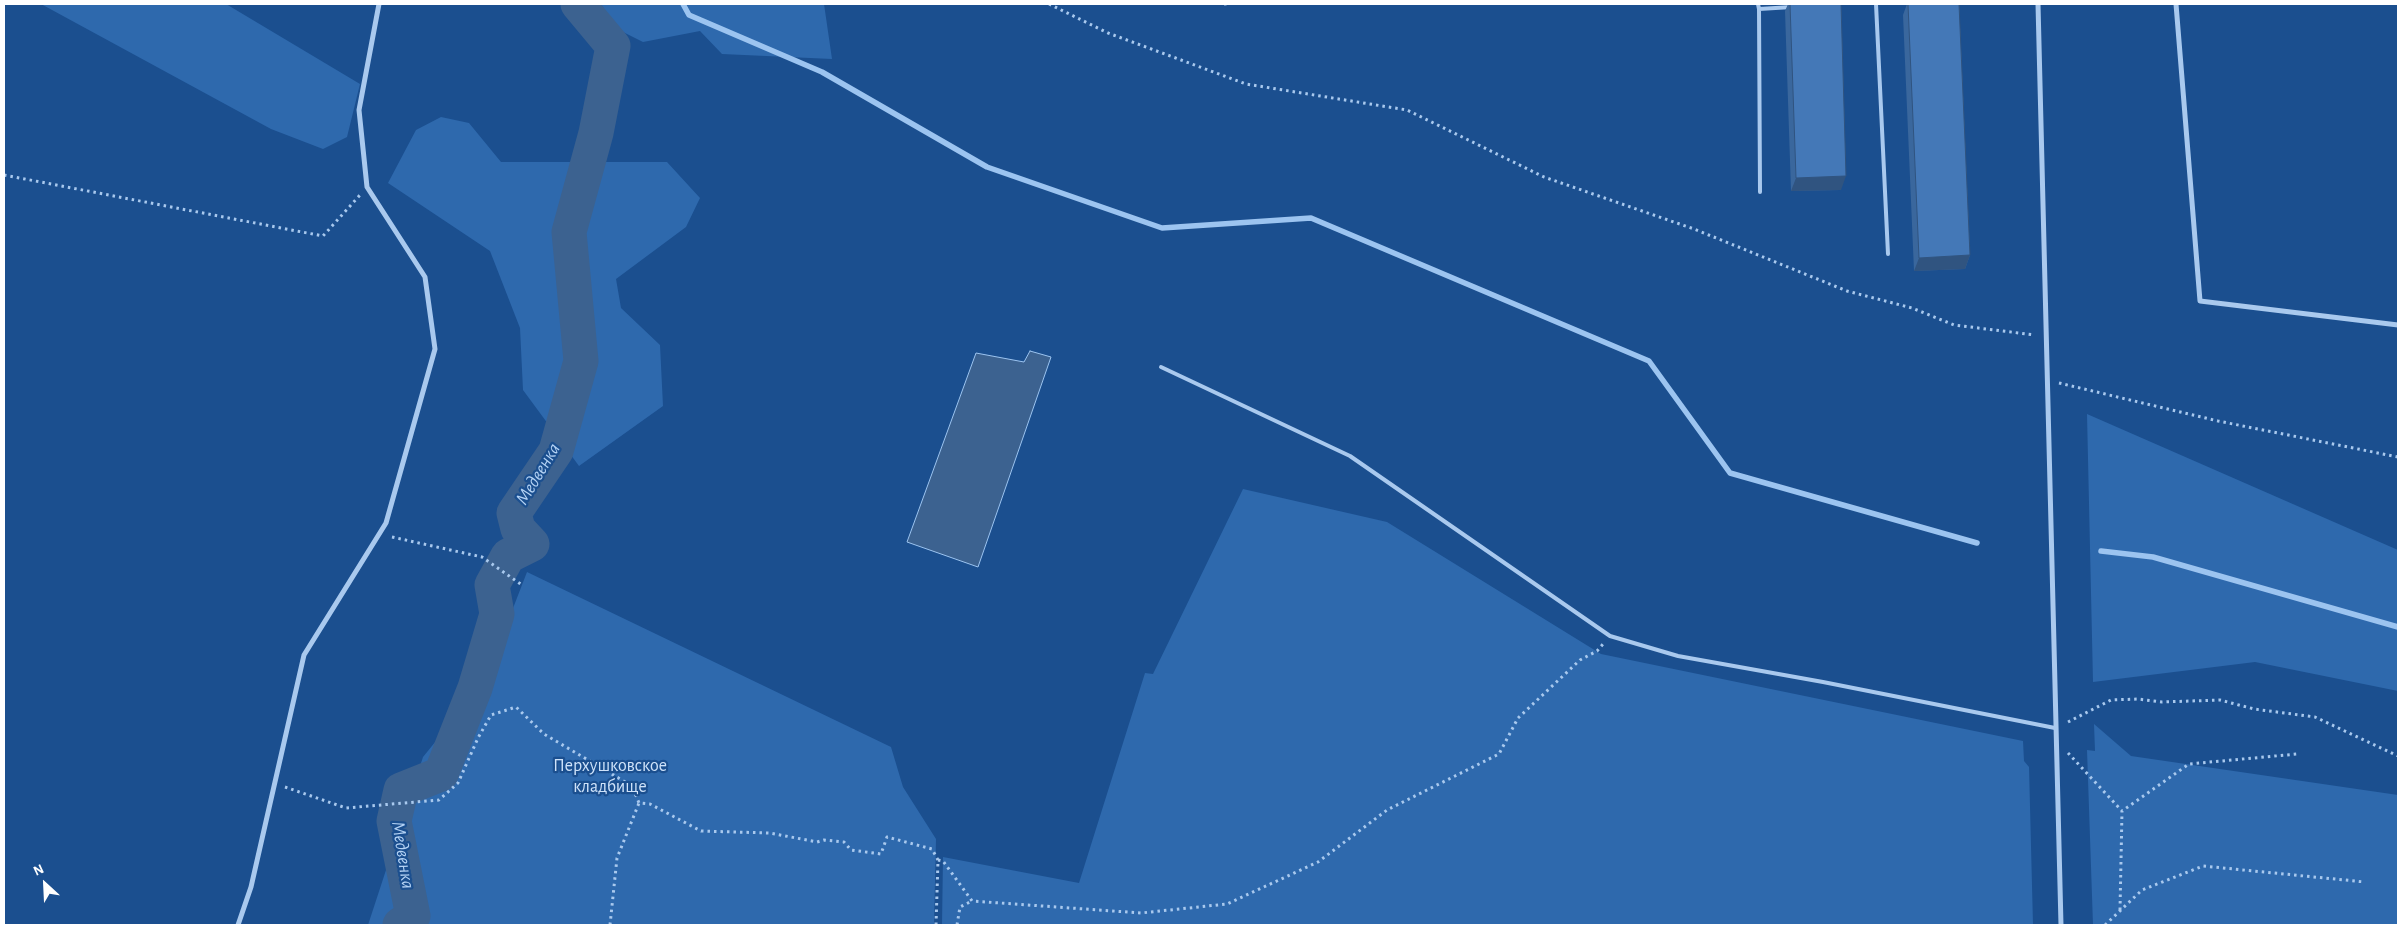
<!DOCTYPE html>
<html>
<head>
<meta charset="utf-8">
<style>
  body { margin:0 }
  #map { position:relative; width:2402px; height:929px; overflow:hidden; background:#1b4f8f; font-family:"Alegreya Sans",sans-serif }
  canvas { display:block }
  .frame { position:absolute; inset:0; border:5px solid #fff; pointer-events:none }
  .north { position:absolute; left:20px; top:859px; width:50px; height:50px; -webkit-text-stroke:4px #1b4f8f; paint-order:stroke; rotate:335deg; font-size:14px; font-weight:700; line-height:20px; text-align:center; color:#fff }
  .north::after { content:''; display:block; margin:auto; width:18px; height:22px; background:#fff; clip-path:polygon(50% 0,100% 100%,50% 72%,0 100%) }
</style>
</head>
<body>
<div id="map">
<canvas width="2402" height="929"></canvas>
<div class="frame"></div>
<div class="north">N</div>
</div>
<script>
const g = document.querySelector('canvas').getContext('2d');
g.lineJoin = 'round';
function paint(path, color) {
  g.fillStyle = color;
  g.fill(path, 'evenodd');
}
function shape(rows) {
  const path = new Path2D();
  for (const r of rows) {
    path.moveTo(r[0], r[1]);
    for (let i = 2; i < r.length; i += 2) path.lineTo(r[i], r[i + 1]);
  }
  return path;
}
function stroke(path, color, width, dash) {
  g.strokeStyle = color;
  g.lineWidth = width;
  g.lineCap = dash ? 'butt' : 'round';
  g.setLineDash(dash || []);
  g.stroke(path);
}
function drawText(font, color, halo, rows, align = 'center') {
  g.font = font + ' "Alegreya Sans",sans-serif';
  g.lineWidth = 4.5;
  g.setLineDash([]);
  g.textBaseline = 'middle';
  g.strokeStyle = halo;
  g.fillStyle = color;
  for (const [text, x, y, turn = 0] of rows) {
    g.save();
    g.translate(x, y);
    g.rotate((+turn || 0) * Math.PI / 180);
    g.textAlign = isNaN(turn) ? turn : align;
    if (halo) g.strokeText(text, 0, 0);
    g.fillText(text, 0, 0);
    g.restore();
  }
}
paint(shape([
  [41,4,226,4,360,84,347,137,323,149,271,129],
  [601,4,824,4,832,59,722,54,700,31,643,42,615,28],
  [441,117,469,123,501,162,667,162,700,198,686,227,616,279,621,308,660,345,663,406,579,466,523,390,520,328,490,251,388,183,416,130],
  [2087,414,2398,550,2398,691,2255,662,2093,682],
  [1243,489,1387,522,1601,654,2023,741,2024,761,2029,767,2033,925,942,925,943,857,1079,883,1145,673,1153,674],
  [527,572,891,747,903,787,936,839,934,925,368,925,423,757,466,704,476,704],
  [2094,724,2131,756,2398,795,2398,925,2093,925,2087,750,2095,751]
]), '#2e69ad');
const water = shape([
  [1030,351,1051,357,978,567,907,542,976,353,1024,362,1030,351]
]);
paint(water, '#3c6290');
stroke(water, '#9cc4f0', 1);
stroke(shape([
  [683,4,689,15,822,72,987,167,1162,228,1311,218,1649,361,1730,473,1977,543],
  [2101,551,2153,557,2398,627]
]), '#9cc4f0', 5.5);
stroke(shape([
  [400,925,413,916,394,821,401,790,441,774,475,688,497,614,492,585,508,556,532,544,518,529,514,513,556,451,581,361,569,232,596,133,613,46,578,4]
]), '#3c6290', 35);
stroke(shape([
  [1049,4,1108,33,1246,84,1407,110,1544,177,1694,229,1847,291,1912,308,1954,325,2035,335],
  [1224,4,1230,4],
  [4,175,323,236,360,195],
  [2059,383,2218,421,2398,457],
  [392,537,482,557,522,585],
  [2068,722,2111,700,2138,699,2162,702,2220,700,2254,709,2315,717,2398,756],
  [2068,753,2122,811],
  [285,787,346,808,439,800,458,783,478,738,491,715,516,707,544,734,632,786,639,803,650,804,701,831,770,833,817,842,824,840,844,842,851,850,881,854,887,837,932,849,938,860],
  [2120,910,2122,811,2189,764,2297,754],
  [610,925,617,858,639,803],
  [936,925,938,860,943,861,972,901,1141,913,1227,904,1318,862,1387,810,1499,754,1518,718,1580,660,1597,651,1603,644],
  [957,925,960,907,972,901],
  [2105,925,2142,890,2203,866,2365,882]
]), '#a9c9ee', 3, [2.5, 4]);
stroke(shape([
  [1758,4,1759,9,1792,7],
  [1876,4,1888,254],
  [1759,9,1760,192],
  [1161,367,1350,456,1610,636,1678,656,1823,682,2055,728]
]), '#a9c9ee', 4);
stroke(shape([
  [2038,4,2061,925],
  [2176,4,2200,301,2398,325],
  [238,925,251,887,304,655,386,523,435,349,425,277,367,187,359,110,379,4]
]), '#a9c9ee', 5);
paint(shape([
  [1788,4,1841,4,1841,190,1791,191,1785,11],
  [1907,4,1959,4,1970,255,1965,269,1914,271,1903,15]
]), '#3a679d');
paint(shape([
  [1846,176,1841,190,1791,191,1796,178],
  [1970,255,1965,269,1914,271,1919,258]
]), '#305480');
const building = shape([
  [1790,4,1841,4,1846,176,1796,178,1790,4],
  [1908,4,1959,4,1970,255,1919,258,1908,4]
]);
paint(building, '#4478b7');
stroke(building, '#305480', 1);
drawText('18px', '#cfe3fa', '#1b4f8f', [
  ["Перхушковское",610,766],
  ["кладбище",610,787]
]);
drawText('italic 19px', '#b5d3f5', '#1b4f8f', [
  ["Медвенка",538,474,-59],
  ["Медвенка",403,855,81]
]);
</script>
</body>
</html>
